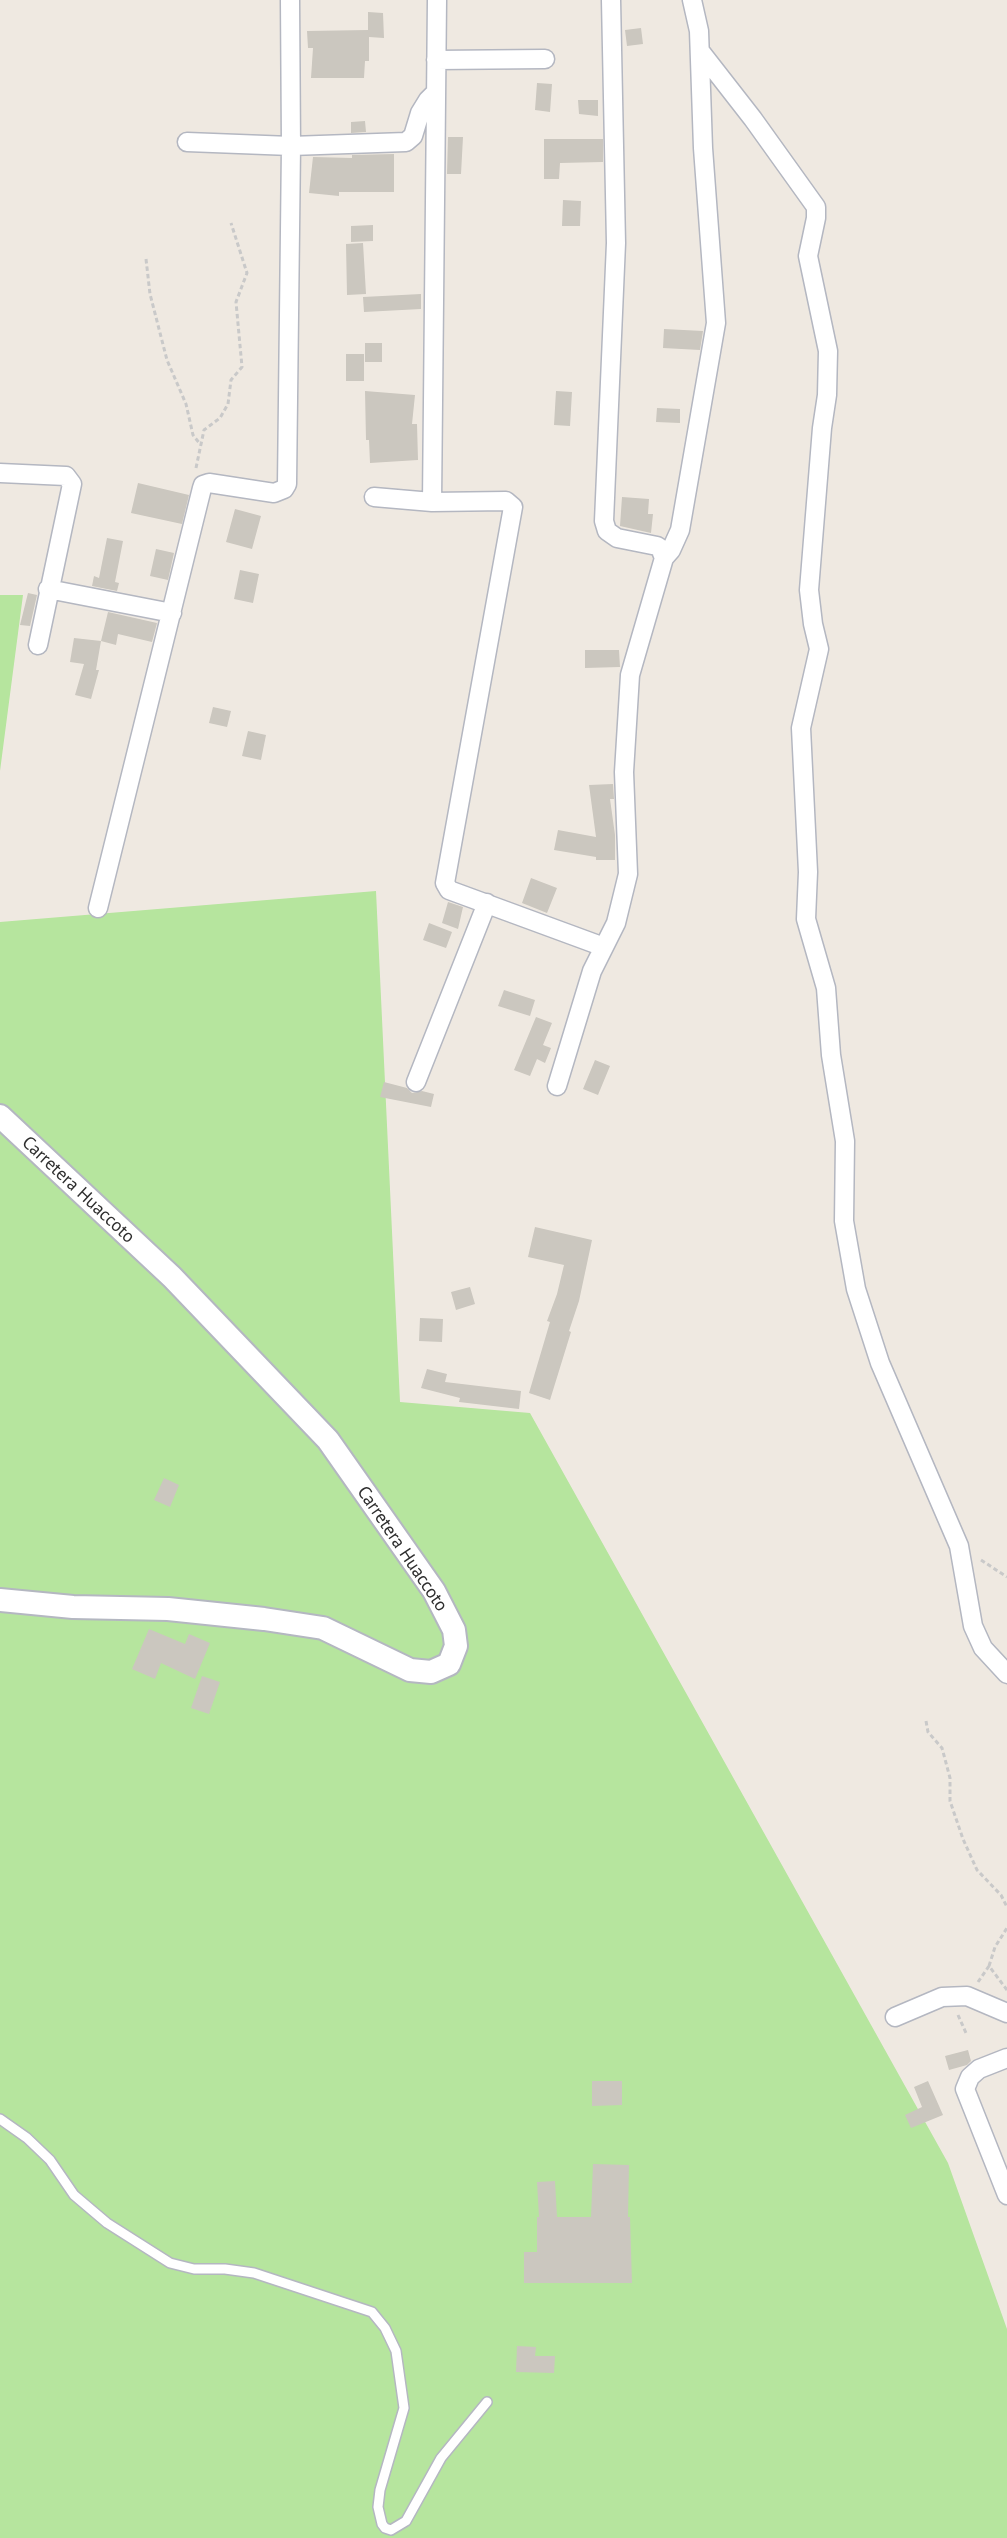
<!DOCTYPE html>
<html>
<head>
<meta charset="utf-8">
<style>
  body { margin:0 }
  canvas { display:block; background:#efe9e1 }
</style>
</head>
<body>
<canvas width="1007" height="2538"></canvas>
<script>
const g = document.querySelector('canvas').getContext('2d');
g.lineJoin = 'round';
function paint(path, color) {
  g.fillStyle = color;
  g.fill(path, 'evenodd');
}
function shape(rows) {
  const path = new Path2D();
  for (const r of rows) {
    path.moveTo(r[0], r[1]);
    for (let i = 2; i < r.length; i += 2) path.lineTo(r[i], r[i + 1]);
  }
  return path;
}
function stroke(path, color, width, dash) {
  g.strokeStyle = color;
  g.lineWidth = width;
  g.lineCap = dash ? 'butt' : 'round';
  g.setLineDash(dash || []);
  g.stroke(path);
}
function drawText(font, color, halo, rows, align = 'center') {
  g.font = font + ' "PT Sans",sans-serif';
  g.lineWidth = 4.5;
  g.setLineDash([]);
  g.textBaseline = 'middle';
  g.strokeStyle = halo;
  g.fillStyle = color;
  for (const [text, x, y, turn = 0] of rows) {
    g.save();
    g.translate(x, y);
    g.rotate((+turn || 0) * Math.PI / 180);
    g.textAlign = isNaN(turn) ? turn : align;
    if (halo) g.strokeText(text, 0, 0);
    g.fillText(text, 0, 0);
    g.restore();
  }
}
paint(shape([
  [0,595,23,595,0,771],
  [376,891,400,1402,530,1413,948,2163,1007,2329,1007,2538,0,2538,0,922]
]), '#b6e59e');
paint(shape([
  [368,12,383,13,384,38,369,37,369,61,365,61,364,78,311,78,313,48,308,48,307,31,368,30],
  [641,28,643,44,627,46,625,30],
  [537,83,552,84,550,112,535,110],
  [578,100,598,100,598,116,579,114],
  [365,121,366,132,351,133,351,122],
  [448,137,463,137,461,174,447,174],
  [544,139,603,139,603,162,560,163,559,179,544,179],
  [394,154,394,192,339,192,339,196,309,193,313,157,352,158,352,155],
  [563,200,581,201,580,226,562,226],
  [373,225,373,241,351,242,351,226],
  [363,243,366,294,347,295,346,244],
  [421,294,421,309,364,312,363,297],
  [664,329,703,331,700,350,663,348],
  [365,343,382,343,382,362,365,362],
  [346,354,364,354,364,381,346,381],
  [365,391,415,395,412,424,417,424,418,460,370,463,369,440,366,440],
  [556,391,572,392,570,426,554,425],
  [657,408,680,409,680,423,656,422],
  [138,483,189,495,182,524,131,513],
  [622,497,649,499,648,514,653,514,651,533,620,526],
  [235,509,261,516,252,549,226,542],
  [107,538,123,541,115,582,119,583,117,591,92,586,94,576,99,578],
  [156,549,174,553,168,580,150,576],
  [240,570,259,574,253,603,234,599],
  [28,593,37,595,30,626,20,625],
  [108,612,157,623,152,642,118,634,116,645,101,641,96,670,99,670,91,699,75,695,84,664,70,662,74,638,101,641],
  [585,650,619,650,620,667,585,668],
  [213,707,231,711,227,727,209,723],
  [248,731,266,735,261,760,242,756],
  [613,784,614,799,610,799,615,835,615,860,596,860,596,857,554,850,558,830,596,837,589,785],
  [531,878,557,888,547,913,522,903],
  [448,902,463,907,458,929,442,923],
  [429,923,452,932,446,948,423,940],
  [504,990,535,1000,530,1016,498,1006],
  [536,1017,552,1023,543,1045,551,1048,545,1063,537,1059,530,1076,514,1070],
  [595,1060,610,1066,598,1095,583,1089],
  [384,1082,407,1088,412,1093,422,1091,434,1094,431,1107,380,1097],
  [535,1227,592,1240,579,1301,569,1331,571,1332,550,1400,529,1393,550,1322,547,1321,557,1294,564,1265,528,1257],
  [470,1287,475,1304,456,1310,451,1292],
  [420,1318,443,1319,442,1342,419,1341],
  [427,1369,447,1374,445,1382,521,1391,519,1409,459,1402,460,1398,421,1388],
  [164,1478,179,1485,170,1507,154,1500],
  [149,1629,185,1644,189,1634,210,1643,195,1679,161,1663,155,1679,132,1669],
  [202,1676,220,1682,209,1714,191,1708],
  [968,2050,971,2061,967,2065,949,2070,945,2056],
  [592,2081,622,2081,622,2105,592,2106],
  [928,2081,943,2115,911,2128,905,2115,922,2107,914,2087],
  [593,2164,629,2165,628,2217,630,2217,632,2283,524,2283,524,2252,537,2252,537,2217,539,2217,537,2182,555,2181,557,2217,591,2217],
  [517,2346,536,2347,535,2356,555,2356,554,2373,516,2372]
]), '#cbc7bf');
const service = shape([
  [0,2119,27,2138,50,2160,74,2195,107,2223,170,2263,194,2269,225,2269,254,2273,372,2312,385,2328,396,2351,404,2408,380,2490,378,2507,382,2524,385,2528,391,2530,406,2521,441,2458,487,2402]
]);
const minor = shape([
  [700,51,753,119,816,207,816,218,808,256,828,351,827,395,822,428,809,590,813,624,819,649,801,728,808,872,806,919,826,988,831,1055,845,1141,844,1221,856,1289,880,1363,959,1546,973,1626,983,1648,1007,1674],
  [436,60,545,59],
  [187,142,291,146,406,142,413,136,420,113,428,100,436,92],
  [0,473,66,476,72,484,38,645],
  [374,497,432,502,506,501,513,507,445,883,449,890,604,947],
  [432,502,437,0],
  [664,558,671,550,680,530,716,323,703,148,699,31,692,0],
  [48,589,172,613],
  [98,908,202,488,203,485,209,483,274,493,284,489,287,484,291,146,290,0],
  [416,1082,487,903],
  [557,1086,592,971,616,923,628,874,624,772,630,675,664,558,660,548,657,546,617,538,607,531,604,521,616,243,611,0],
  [895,2017,942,1997,967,1996,1007,2013],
  [1007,2058,979,2069,970,2077,965,2089,1007,2195]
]);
const tertiary = shape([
  [0,1116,172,1277,328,1440,434,1591,454,1630,456,1646,449,1664,431,1672,410,1670,323,1628,264,1619,168,1609,73,1607,0,1600]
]);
stroke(service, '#b4b7c1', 12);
stroke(minor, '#b4b7c1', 21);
stroke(tertiary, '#b4b7c1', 26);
stroke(shape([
  [146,259,150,294,167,360,186,404,193,435,200,444],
  [196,468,204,430,220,418,228,404,231,380,242,367,236,302,247,273,231,223],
  [981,1560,1007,1577],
  [926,1721,928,1732,942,1748,950,1778,950,1801,963,1839,977,1870,1001,1895,1007,1907],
  [989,1966,995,1947,1007,1928],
  [978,1982,989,1966,1007,1990],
  [958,2015,966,2033]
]), '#c9c9c9', 3, [4.5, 3]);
stroke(service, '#fff', 9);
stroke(minor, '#fff', 18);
stroke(tertiary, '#fff', 22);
drawText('18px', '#2e2e2e', '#fff', [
  ["Carretera Huaccoto",78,1190,43],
  ["Carretera Huaccoto",402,1549,56]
]);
</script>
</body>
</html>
